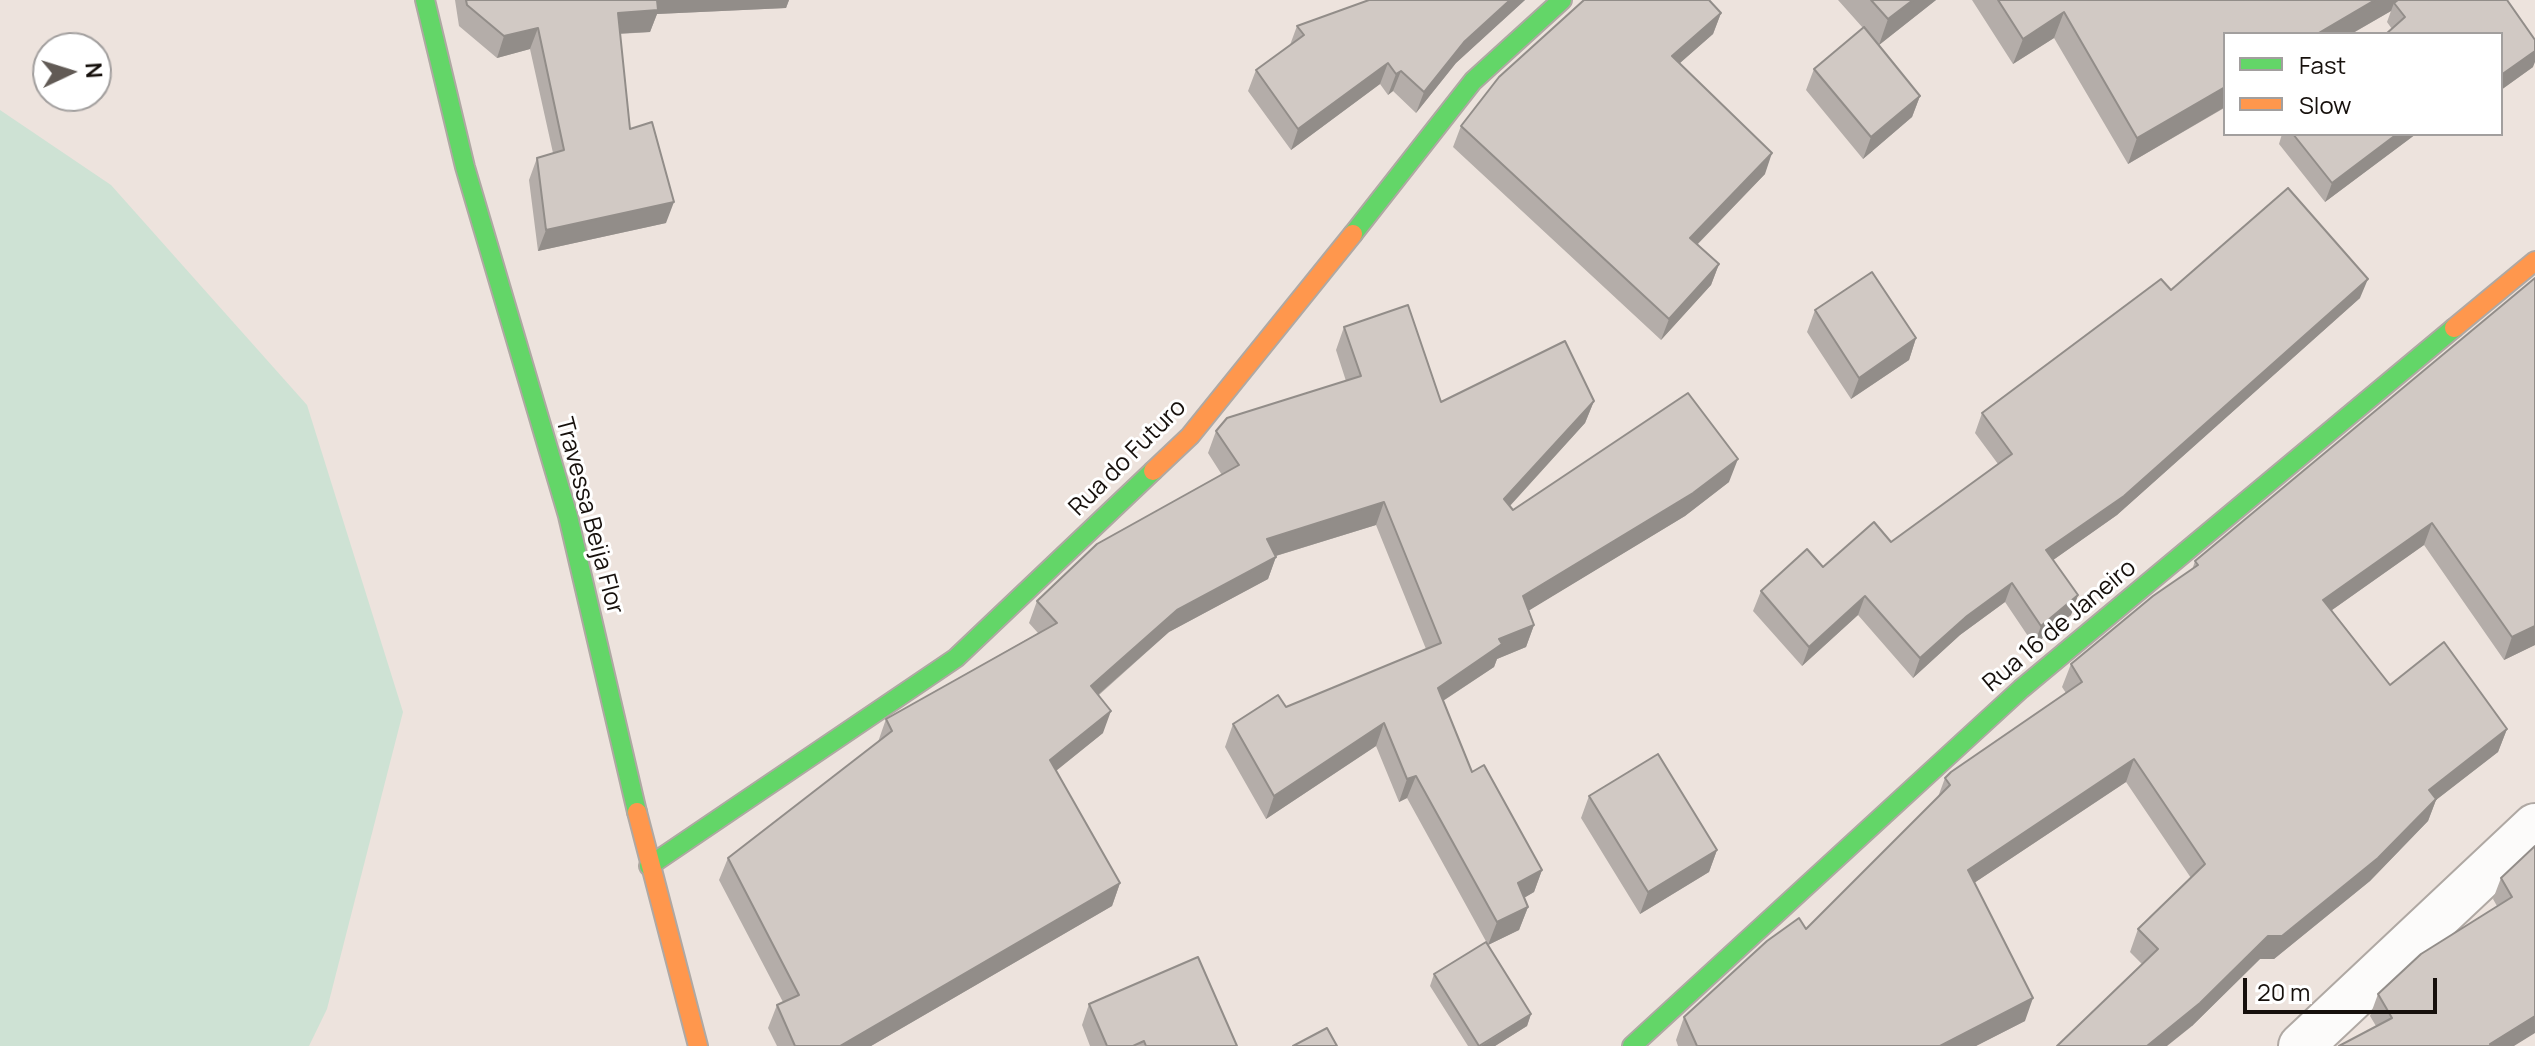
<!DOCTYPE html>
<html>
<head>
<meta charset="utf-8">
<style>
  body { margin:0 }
  #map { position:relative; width:2535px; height:1046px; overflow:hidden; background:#ede3dd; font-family:Manrope,sans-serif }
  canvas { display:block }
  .legend { position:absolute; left:2223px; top:32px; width:280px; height:104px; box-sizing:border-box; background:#fff; border:2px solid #a29f9e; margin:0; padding:10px 14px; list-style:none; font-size:24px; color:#16100c }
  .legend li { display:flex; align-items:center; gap:16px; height:40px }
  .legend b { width:40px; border:2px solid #a29f9e }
  .north { position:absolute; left:32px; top:32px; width:80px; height:80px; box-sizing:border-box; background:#fff; border:2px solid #a29f9e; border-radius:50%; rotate:86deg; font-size:22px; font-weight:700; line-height:32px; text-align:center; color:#16100c }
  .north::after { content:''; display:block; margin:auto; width:28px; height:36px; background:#615a55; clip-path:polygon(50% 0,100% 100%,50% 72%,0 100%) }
  .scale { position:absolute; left:2243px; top:978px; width:194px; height:36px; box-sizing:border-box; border:4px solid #16100c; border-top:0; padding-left:10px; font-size:24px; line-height:28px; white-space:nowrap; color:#16100c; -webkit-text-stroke:6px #fff; paint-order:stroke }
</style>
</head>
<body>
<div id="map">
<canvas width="2535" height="1046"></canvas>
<ul class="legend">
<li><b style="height:10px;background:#63d668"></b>Fast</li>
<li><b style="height:10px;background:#ff974d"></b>Slow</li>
</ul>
<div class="north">N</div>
<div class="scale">20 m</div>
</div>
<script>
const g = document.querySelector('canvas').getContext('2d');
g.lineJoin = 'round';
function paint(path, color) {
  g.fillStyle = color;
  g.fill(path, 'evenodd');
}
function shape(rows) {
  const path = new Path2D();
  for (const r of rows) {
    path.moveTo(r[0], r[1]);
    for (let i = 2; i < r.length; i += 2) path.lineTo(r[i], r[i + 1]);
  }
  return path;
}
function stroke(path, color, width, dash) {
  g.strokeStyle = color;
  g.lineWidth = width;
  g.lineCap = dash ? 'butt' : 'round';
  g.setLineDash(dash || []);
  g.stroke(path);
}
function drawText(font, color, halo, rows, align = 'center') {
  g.font = font + ' Manrope,sans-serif';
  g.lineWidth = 6;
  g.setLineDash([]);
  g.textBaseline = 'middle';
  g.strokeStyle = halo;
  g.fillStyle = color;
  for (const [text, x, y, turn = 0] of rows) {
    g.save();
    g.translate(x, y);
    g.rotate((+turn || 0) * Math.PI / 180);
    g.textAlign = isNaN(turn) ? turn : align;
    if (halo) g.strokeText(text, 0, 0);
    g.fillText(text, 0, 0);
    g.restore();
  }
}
paint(shape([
  [0,110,111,185,307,405,403,712,327,1009,309,1046,0,1046]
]), '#cee2d4');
const street = shape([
  [2301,1046,2535,826]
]);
const fast = shape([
  [425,0,465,167,568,516,637,812],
  [1353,234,1473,81,1562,0],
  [649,866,956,658,1153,471],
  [1632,1046,2021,689,2454,328]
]);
const slow = shape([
  [2454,328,2535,261],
  [1153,471,1190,436,1353,234],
  [637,812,698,1046]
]);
stroke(street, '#afa8a3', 48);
stroke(fast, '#afa8a3', 22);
stroke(slow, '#afa8a3', 22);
stroke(street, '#fcfbfa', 44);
stroke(fast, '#63d668', 18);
stroke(slow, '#ff974d', 18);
paint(shape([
  [455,0,789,0,786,8,657,14,650,32,620,34,630,129,666,223,538,251,529,180,537,158,553,153,530,49,497,58,459,26],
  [1369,0,1525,0,1456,63,1416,113,1393,91,1388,95,1380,84,1291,150,1248,91,1256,70,1290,45,1297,26],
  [1838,0,1936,0,1879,45,1869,33,1920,96,1912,117,1863,159,1806,90,1814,69,1863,28],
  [1972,0,2507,0,2533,67,2501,90,2501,34,2392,29,2387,22,2391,11,2128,164,2054,38,2013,64],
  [1721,13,1713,34,1680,63,1765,174,1697,245,1719,264,1711,285,1661,340,1453,147,1461,126],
  [2282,134,2416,134,2325,202,2279,144],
  [2535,278,2535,645,2504,660,2424,545,2332,610,2390,685,2507,729,2498,752,2436,800,2428,821,2370,881,2274,959,2260,959,2192,1026,2142,964,2130,952,2138,929,2191,878,2126,782,1974,883,2025,1021,1976,1046,1678,1046,1676,1040,1684,1017,1806,929,1938,797,1945,778,2066,693,2062,687,2071,664,2192,570,2195,561],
  [2171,290,2360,298,2117,515,2053,560,2078,595,2071,615,2034,645,2005,602,1960,635,1913,678,1858,615,1802,666,1753,611,1761,591,1891,542,1998,464,1975,433,1982,413],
  [1815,310,1916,338,1909,360,1851,399,1807,332],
  [1344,327,1441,402,1594,401,1585,423,1510,506,1513,510,1729,482,1685,516,1529,610,1534,625,1526,647,1497,659,1494,667,1443,701,1472,772,1542,870,1534,892,1524,898,1528,907,1519,930,1488,945,1407,798,1399,802,1376,746,1266,819,1225,747,1233,724,1286,707,1426,649,1376,525,1276,556,1268,579,1169,632,1099,695,1103,733,1056,771,1120,883,1112,906,871,1046,777,1046,768,1028,777,1005,783,1002,719,880,728,858,878,742,886,719,1038,633,1029,623,1037,601,1222,475,1208,453,1216,431,1346,381,1336,350],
  [1589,796,1717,850,1709,872,1640,914,1581,818],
  [2535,846,2535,1033,2376,1026,2370,1016,2378,994,2497,906,2493,899,2501,878],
  [1434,974,1531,1014,1527,1026,1495,1046,1468,1046,1430,986],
  [1089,1004,1237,1046,1090,1046,1082,1025]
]), '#b4ada9');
paint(shape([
  [654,0,789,0,786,8,657,14,650,32,610,34,618,13],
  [1510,0,1525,0,1456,63,1416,113,1424,92,1464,42],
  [1913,0,1936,0,1879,45,1888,19],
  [2375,0,2403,0,2394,3,2391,11,2351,34,2317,34],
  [2064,12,2054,38,2013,64,2023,39],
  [1721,13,1713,34,1664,77,1672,56],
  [538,28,530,49,497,58,504,36],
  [2535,51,2535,62,2533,67,2501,90,2501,75],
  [1388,63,1380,84,1291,150,1298,129],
  [1401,71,1393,91,1388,95,1396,74],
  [2225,87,2225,107,2128,164,2137,138],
  [1920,96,1912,117,1863,159,1871,137],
  [2397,134,2416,134,2325,202,2332,183],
  [1772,153,1765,174,1683,259,1690,238],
  [674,202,666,223,538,251,546,230],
  [1719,264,1711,285,1661,340,1669,319],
  [2368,279,2360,298,2117,515,2039,570,2046,550],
  [1916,338,1909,360,1851,399,1859,378],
  [1594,401,1585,423,1496,521,1504,499],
  [1738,459,1729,482,1685,516,1515,619,1523,596],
  [1384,502,1376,525,1259,561,1267,539],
  [2432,523,2424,545,2315,622,2323,600],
  [1276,557,1268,579,1169,632,1083,708,1091,686,1177,610],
  [2012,583,2005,602,1960,635,1913,678,1920,658,1967,616],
  [2078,595,2071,615,2034,645,2041,626],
  [1865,596,1858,615,1802,666,1809,647],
  [1534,625,1526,647,1497,659,1494,667,1429,710,1438,688,1499,639],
  [2535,626,2535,645,2504,660,2512,637],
  [1111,711,1103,733,1042,782,1050,760],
  [1384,723,1376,746,1266,819,1274,796],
  [2507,729,2498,752,2436,800,2428,821,2370,881,2274,959,2260,959,2192,1026,2167,1046,2147,1046,2429,790],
  [2134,759,2126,782,1959,893,1968,870],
  [1416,776,1407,798,1399,802,1407,779],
  [1717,850,1709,872,1640,914,1648,892],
  [1542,870,1534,892,1510,906,1518,883],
  [1120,883,1112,906,871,1046,840,1046],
  [1528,907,1519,930,1488,945,1497,922],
  [2033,998,2025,1021,1976,1046,1940,1046],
  [1531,1014,1527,1026,1495,1046,1481,1046],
  [2535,1016,2535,1033,2514,1046,2490,1046,2490,1044]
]), '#928d89');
const building = shape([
  [466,0,657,0,658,10,618,13,630,129,652,122,674,202,546,230,537,158,564,150,538,28,504,36,467,5,466,0],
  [1369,0,1510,0,1464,42,1424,92,1401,71,1396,74,1388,63,1298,129,1256,70,1304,35,1297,26,1369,0],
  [1584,0,1709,0,1721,13,1672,56,1772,153,1690,238,1719,264,1669,319,1461,126,1499,77,1584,0],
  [1871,0,1913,0,1888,19,1871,0],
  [1998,0,2375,0,2317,34,2225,34,2225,87,2137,138,2064,12,2023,39,1998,0],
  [2398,0,2507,0,2535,40,2535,51,2501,75,2501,34,2386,34,2405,17,2394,3,2398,0],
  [1864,27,1920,96,1871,137,1814,69,1864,27],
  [2293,134,2397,134,2332,183,2293,134],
  [2288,188,2368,279,2124,496,2046,550,2078,595,2041,626,2012,583,1967,616,1920,658,1865,596,1809,647,1761,591,1807,549,1823,567,1874,522,1891,542,2012,454,1982,413,2161,279,2171,290,2288,188],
  [1872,272,1916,338,1859,378,1815,310,1872,272],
  [2535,278,2535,626,2512,637,2432,523,2323,600,2390,685,2444,642,2507,729,2429,790,2436,799,2378,858,2282,936,2268,936,2200,1003,2147,1046,2057,1046,2158,949,2138,929,2205,864,2134,759,1968,870,2033,998,1940,1046,1697,1046,1684,1017,1767,941,1799,918,1806,929,1950,785,1945,778,1951,772,2082,682,2071,664,2153,596,2198,565,2195,561,2535,278],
  [1408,305,1441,402,1565,341,1594,401,1504,499,1513,510,1688,393,1738,459,1693,493,1523,596,1534,625,1499,639,1502,644,1438,688,1472,772,1484,765,1542,870,1518,883,1528,907,1497,922,1416,776,1407,779,1384,723,1274,796,1233,724,1278,695,1286,707,1441,643,1384,502,1267,539,1276,557,1177,610,1091,686,1111,711,1050,760,1120,883,840,1046,795,1046,777,1005,799,995,728,858,892,731,886,719,1057,623,1037,601,1097,544,1239,465,1216,431,1227,418,1361,376,1344,327,1408,305],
  [1658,754,1717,850,1648,892,1589,796,1658,754],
  [2535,846,2535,1016,2490,1044,2491,1046,2339,1046,2392,1018,2378,994,2421,954,2512,897,2501,878,2535,846],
  [1486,942,1531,1014,1479,1046,1434,974,1486,942],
  [1198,957,1237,1046,1146,1046,1144,1041,1133,1046,1107,1046,1089,1004,1198,957],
  [1327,1028,1337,1046,1293,1046,1327,1028]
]);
paint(building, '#d1c9c4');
stroke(building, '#928d89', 2);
drawText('24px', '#16100c', '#fff', [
  ["Rua do Futuro",1128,458,-45],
  ["Travessa Beija Flor",589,516,75],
  ["Rua 16 de Janeiro",2060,626,-40]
]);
</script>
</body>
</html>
